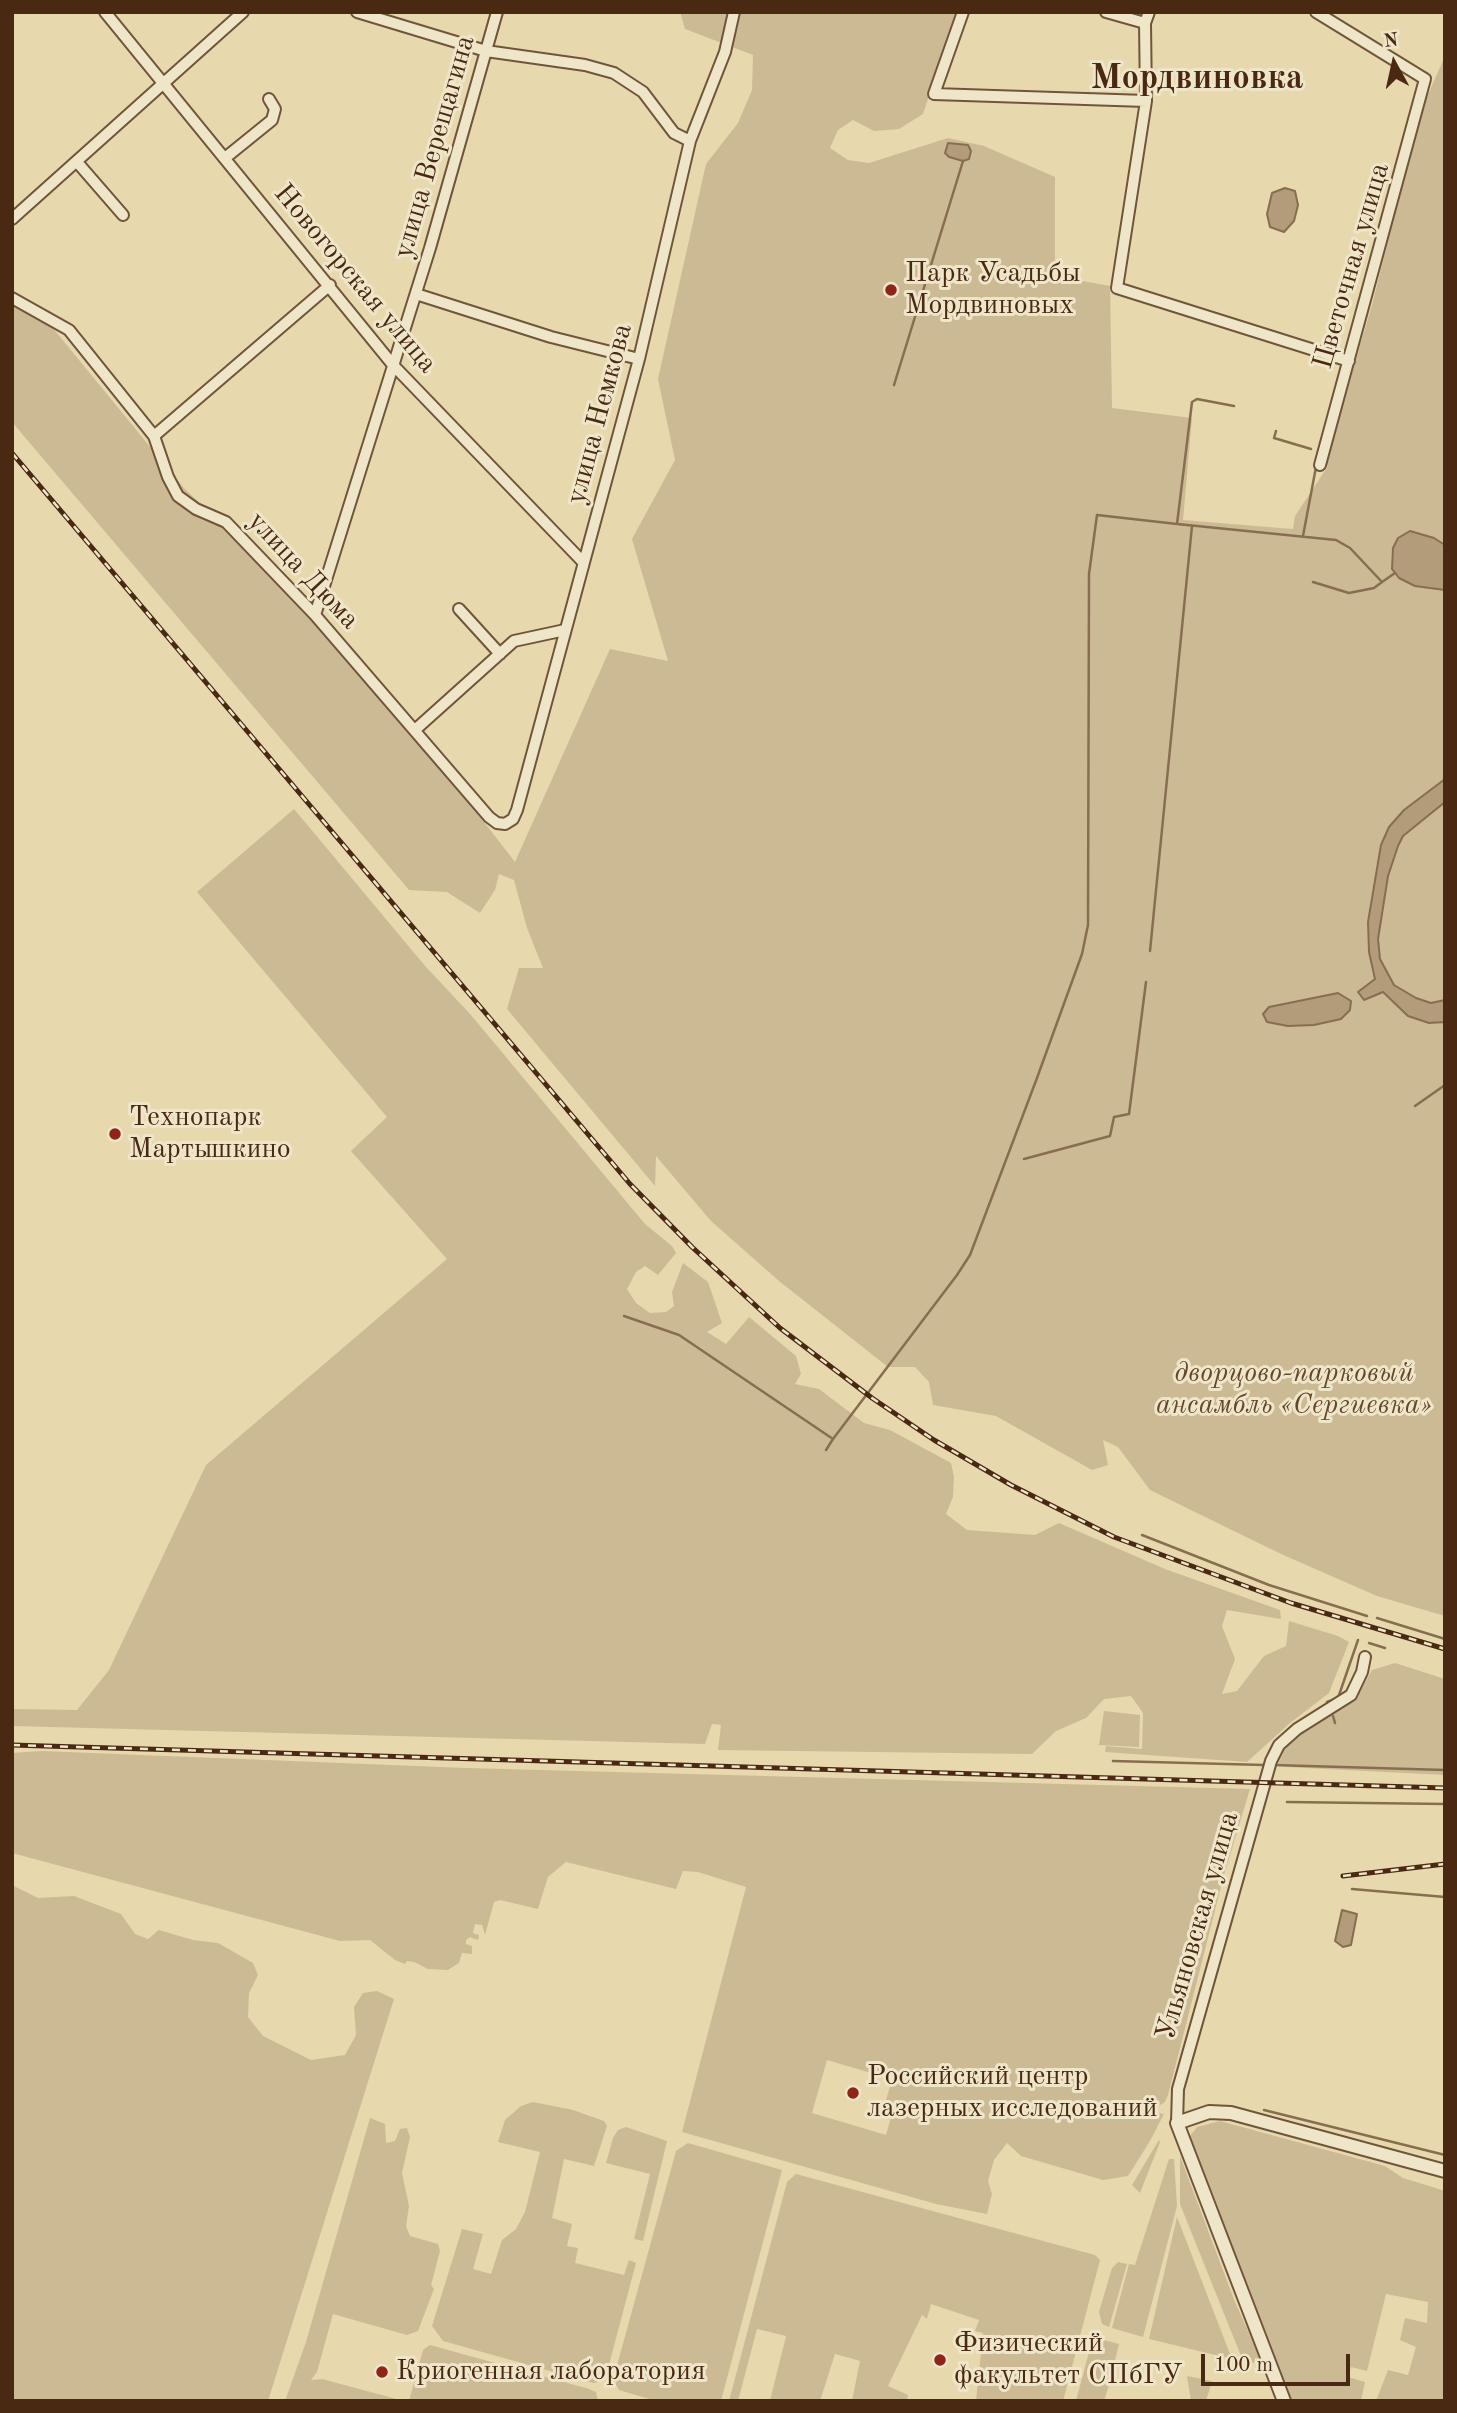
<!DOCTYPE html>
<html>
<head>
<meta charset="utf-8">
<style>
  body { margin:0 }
  #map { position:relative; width:1457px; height:2413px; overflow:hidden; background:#e7d8ae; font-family:"Old Standard TT",serif }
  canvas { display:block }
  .frame { position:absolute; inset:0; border:14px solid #4a2913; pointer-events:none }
  .north { position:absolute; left:1359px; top:28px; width:70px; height:70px; -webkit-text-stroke:5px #efe6ca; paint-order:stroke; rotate:352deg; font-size:19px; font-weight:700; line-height:28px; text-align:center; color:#4a2913 }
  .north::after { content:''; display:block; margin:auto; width:24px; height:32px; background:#4a2913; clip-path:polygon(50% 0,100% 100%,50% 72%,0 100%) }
  .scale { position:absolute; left:1201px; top:2354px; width:149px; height:32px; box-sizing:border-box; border:4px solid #4a2913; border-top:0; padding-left:9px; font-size:21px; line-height:24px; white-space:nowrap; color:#4a2913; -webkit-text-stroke:5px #efe6ca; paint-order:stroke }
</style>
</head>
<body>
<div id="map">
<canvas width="1457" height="2413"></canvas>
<div class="frame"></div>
<div class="north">N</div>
<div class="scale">100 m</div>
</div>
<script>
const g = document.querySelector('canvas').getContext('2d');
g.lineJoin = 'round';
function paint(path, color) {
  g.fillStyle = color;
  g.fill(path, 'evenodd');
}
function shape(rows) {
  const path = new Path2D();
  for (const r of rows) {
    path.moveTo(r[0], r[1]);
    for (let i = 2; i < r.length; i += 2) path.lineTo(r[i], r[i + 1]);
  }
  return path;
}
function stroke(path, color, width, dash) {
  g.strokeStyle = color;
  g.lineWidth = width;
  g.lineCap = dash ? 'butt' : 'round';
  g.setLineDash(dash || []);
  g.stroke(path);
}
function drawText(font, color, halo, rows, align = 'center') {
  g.font = font + ' "Old Standard TT",serif';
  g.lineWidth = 6;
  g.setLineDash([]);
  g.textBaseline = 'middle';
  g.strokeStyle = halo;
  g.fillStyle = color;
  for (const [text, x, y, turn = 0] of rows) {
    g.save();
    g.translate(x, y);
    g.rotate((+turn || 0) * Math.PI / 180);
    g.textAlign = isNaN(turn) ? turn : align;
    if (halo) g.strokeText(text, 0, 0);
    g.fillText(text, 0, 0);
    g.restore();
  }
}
paint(shape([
  [680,12,956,12,923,114,899,129,874,131,853,120,838,130,830,148,848,160,869,163,948,138,984,146,1055,177,1055,276,1110,286,1112,408,1192,418,1183,520,1280,528,1293,529,1295,516,1328,466,1325,465,1372,305,1420,113,1445,56,1445,1616,1377,1596,1281,1554,1150,1490,1118,1447,1103,1440,1108,1465,1092,1470,996,1416,933,1405,929,1382,915,1367,888,1367,779,1281,711,1221,656,1156,655,1186,507,1009,519,968,543,968,527,928,514,880,499,874,495,890,480,913,447,892,409,890,12,422,12,303,52,327,183,487,351,650,515,862,610,649,668,661,632,539,675,460,658,379,706,164,738,123,752,90,753,55,685,29],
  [294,809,426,967,471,1015,645,1224,672,1246,676,1253,658,1275,645,1266,636,1272,627,1289,636,1303,650,1313,666,1312,674,1306,672,1292,683,1263,708,1282,722,1323,707,1332,726,1344,749,1317,796,1356,801,1374,795,1384,819,1389,864,1423,890,1430,951,1463,954,1477,953,1497,946,1514,967,1530,1035,1535,1059,1523,1165,1569,1280,1610,1281,1619,1227,1610,1222,1626,1235,1659,1222,1694,1237,1691,1264,1656,1286,1646,1289,1621,1338,1636,1349,1642,1329,1693,1290,1723,1247,1762,1105,1752,1106,1746,1142,1749,1143,1713,1131,1696,1104,1699,1086,1718,1056,1731,1032,1754,718,1750,721,1725,712,1724,705,1744,12,1726,12,1709,77,1710,109,1670,206,1465,447,1259,351,1151,387,1117,197,892],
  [1395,1663,1445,1679,1445,1775,1286,1767,1278,1764,1285,1749,1299,1734,1356,1699,1372,1670],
  [1104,1711,1140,1715,1139,1747,1099,1745],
  [42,1751,466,1768,1250,1789,1224,1875,1168,2095,1165,2102,1151,2111,1164,2114,1150,2141,1128,2176,1103,2180,1021,2156,1007,2143,994,2160,988,2181,992,2194,987,2214,936,2204,682,2132,746,1887,698,1872,683,1871,676,1889,566,1862,548,1877,538,1909,500,1900,494,1902,485,1935,482,1925,475,1924,473,1933,479,1935,478,1940,470,1937,466,1940,466,1944,472,1946,472,1954,462,1953,459,1963,448,1970,428,1969,414,1962,407,1961,405,1964,395,1960,370,1940,340,1941,12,1853,12,1753],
  [827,2060,878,2075,879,2071,893,2076,884,2107,893,2110,886,2135,812,2113],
  [12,1885,38,1898,74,1896,121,1914,135,1934,148,1939,159,1930,193,1940,218,1943,253,1963,258,1975,249,1993,248,2017,263,2036,311,2060,345,2055,356,2035,354,2007,363,1993,377,1991,394,1999,268,2401,12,2401],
  [533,2102,573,2110,604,2121,607,2126,594,2166,564,2159,552,2218,572,2224,567,2246,578,2248,575,2263,624,2275,629,2260,636,2263,606,2376,602,2381,593,2383,443,2341,432,2326,462,2229,483,2234,473,2269,491,2274,502,2240,516,2229,525,2212,540,2152,498,2142,505,2120,521,2106],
  [370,2118,385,2124,386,2143,395,2141,400,2129,407,2128,410,2137,402,2173,409,2206,406,2226,410,2236,438,2244,440,2251,431,2285,434,2289,418,2331,407,2335,333,2314,317,2372,311,2380,322,2379,404,2401,285,2401,306,2342],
  [1220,2121,1385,2166,1403,2178,1445,2191,1443,2401,1376,2401,1388,2370,1408,2375,1416,2347,1400,2340,1405,2318,1427,2323,1428,2302,1386,2294,1367,2371,1351,2367,1348,2377,1365,2382,1361,2401,1289,2401,1193,2148,1190,2136,1197,2127],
  [626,2127,667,2141,643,2241,634,2239,650,2174,606,2163,613,2138,618,2130],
  [1159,2140,1160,2142,1140,2193,1132,2185],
  [688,2143,782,2170,721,2401,656,2401,619,2390,613,2380,676,2151],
  [1180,2156,1235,2302,1263,2364,1243,2361,1180,2204],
  [1169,2159,1174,2159,1177,2206,1143,2337,1112,2328,1129,2264,1135,2265],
  [796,2174,1095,2255,1100,2260,1063,2401,976,2401,983,2333,975,2331,979,2320,931,2304,927,2319,922,2315,888,2386,908,2395,907,2401,852,2401,860,2361,835,2354,820,2401,770,2401,786,2336,757,2329,738,2401,729,2401,787,2182],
  [1177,2217,1232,2359,1149,2339],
  [1118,2262,1127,2264,1109,2327,1102,2324,1099,2312,1112,2268],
  [1093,2337,1119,2344,1110,2382,1104,2401,1076,2401],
  [430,2345,589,2389,596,2392,598,2401,409,2401,423,2350],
  [1187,2376,1212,2381,1206,2401,1191,2401]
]), '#ccba94');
const water = shape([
  [948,143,968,145,971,151,969,159,963,161,949,157,945,153,948,143],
  [1285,188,1295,191,1298,205,1294,221,1284,232,1270,227,1267,214,1272,193,1285,188],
  [1410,531,1434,538,1445,545,1445,590,1415,586,1399,578,1392,569,1393,548,1398,538,1410,531],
  [1445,779,1445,802,1403,836,1398,846,1388,876,1378,939,1380,959,1394,985,1416,998,1431,1003,1445,1000,1445,1022,1429,1023,1408,1016,1383,992,1364,1000,1358,992,1375,979,1369,952,1368,922,1381,845,1389,827,1404,810,1445,779],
  [1338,993,1351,1001,1350,1010,1341,1019,1314,1025,1288,1026,1267,1022,1263,1014,1269,1007,1338,993],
  [1342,1910,1357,1914,1351,1945,1343,1947,1335,1941,1342,1910]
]);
paint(water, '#b29c79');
stroke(water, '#886e50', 2);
stroke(shape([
  [894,385,963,161],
  [1234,406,1197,399,1192,402,1177,524,1336,540,1350,548,1382,582,1395,573],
  [1276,431,1274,438,1311,449],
  [1303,536,1316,467],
  [1313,582,1349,593,1374,588,1382,582],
  [1150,951,1192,526],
  [1415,1106,1445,1085],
  [1024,1159,1110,1136,1114,1117,1129,1114,1146,982],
  [624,1316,679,1335,833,1439,957,1275,970,1255,1037,1078,1082,954,1088,925,1089,574,1097,515,1177,524],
  [826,1450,833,1439],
  [1142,1535,1269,1585,1367,1616],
  [1377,1618,1445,1639],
  [1369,1643,1385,1648],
  [1328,1706,1327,1702,1338,1698,1358,1640],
  [1333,1716,1335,1723],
  [1113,1761,1264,1765],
  [1273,1765,1445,1770],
  [1287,1802,1445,1804],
  [1352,1889,1445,1897],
  [1264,2110,1445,2155]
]), '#886e50', 2.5);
const minor = shape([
  [105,12,393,365,583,562],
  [357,12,486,51,585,65,614,73,643,92,674,133,690,141],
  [963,12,934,94,1146,101],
  [1106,12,1145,23],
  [1149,12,1145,23,1146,101,1117,288,1349,361],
  [1316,12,1425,79,1320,465],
  [225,158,272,120,275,109,269,99],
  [77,162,123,215],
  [12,219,243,12],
  [416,294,551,337,639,359],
  [12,298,69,330,154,436,168,477,178,496,196,509,226,522,315,615,489,817,497,823,505,824,513,819,517,810,639,359,690,141,725,52,734,12],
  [154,436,330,285],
  [459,609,500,654],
  [315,615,430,248,497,12],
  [416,729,514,641,565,630],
  [1177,2123,1178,2089,1271,1761,1279,1745,1297,1729,1351,1695,1362,1672,1365,1657]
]);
const tertiary = shape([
  [1284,2401,1177,2123,1209,2112,1231,2113,1445,2171]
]);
stroke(minor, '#71553a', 14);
stroke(tertiary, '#71553a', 16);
stroke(minor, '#efe6ca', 10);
stroke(tertiary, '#efe6ca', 12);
const rail = shape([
  [12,453,630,1184,692,1247,780,1328,872,1398,934,1440,1011,1485,1114,1537,1291,1603,1445,1649],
  [12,1745,1445,1788],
  [1343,1876,1445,1864]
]);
stroke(rail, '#4a2913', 5);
stroke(rail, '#efe6ca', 2.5, [8]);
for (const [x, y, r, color] of [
  [891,290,7,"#8f2418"],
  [115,1134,7,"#8f2418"],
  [853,2093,7,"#8f2418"],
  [940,2360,7,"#8f2418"],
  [382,2372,7,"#8f2418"]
]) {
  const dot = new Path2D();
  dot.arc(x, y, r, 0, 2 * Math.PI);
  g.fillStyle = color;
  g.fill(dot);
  stroke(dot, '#efe6ca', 2.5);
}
drawText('28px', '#4a2913', '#efe6ca', [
  ["улица Верещагина",435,147,-74],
  ["Цветочная улица",1352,266,-74],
  ["Новогорская улица",355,279,50],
  ["улица Немкова",600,414,-75],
  ["улица Дюма",303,571,47],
  ["Ульяновская улица",1198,1926,-74]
]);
drawText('28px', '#4a2913', '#efe6ca', [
  ["Парк Усадьбы",905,274],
  ["Мордвиновых",905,306],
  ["Технопарк",129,1118],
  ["Мартышкино",129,1150],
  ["Российский центр",867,2077],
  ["лазерных исследований",867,2109],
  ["Физический",954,2344],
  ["факультет СПбГУ",954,2376],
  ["Криогенная лаборатория",396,2372]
], 'left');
drawText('italic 28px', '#64462d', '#efe6ca', [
  ["дворцово-парковый",1294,1374],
  ["ансамбль «Сергиевка»",1294,1406]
]);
drawText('bold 35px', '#4a2913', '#efe6ca', [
  ["Мордвиновка",1197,79]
]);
</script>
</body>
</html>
